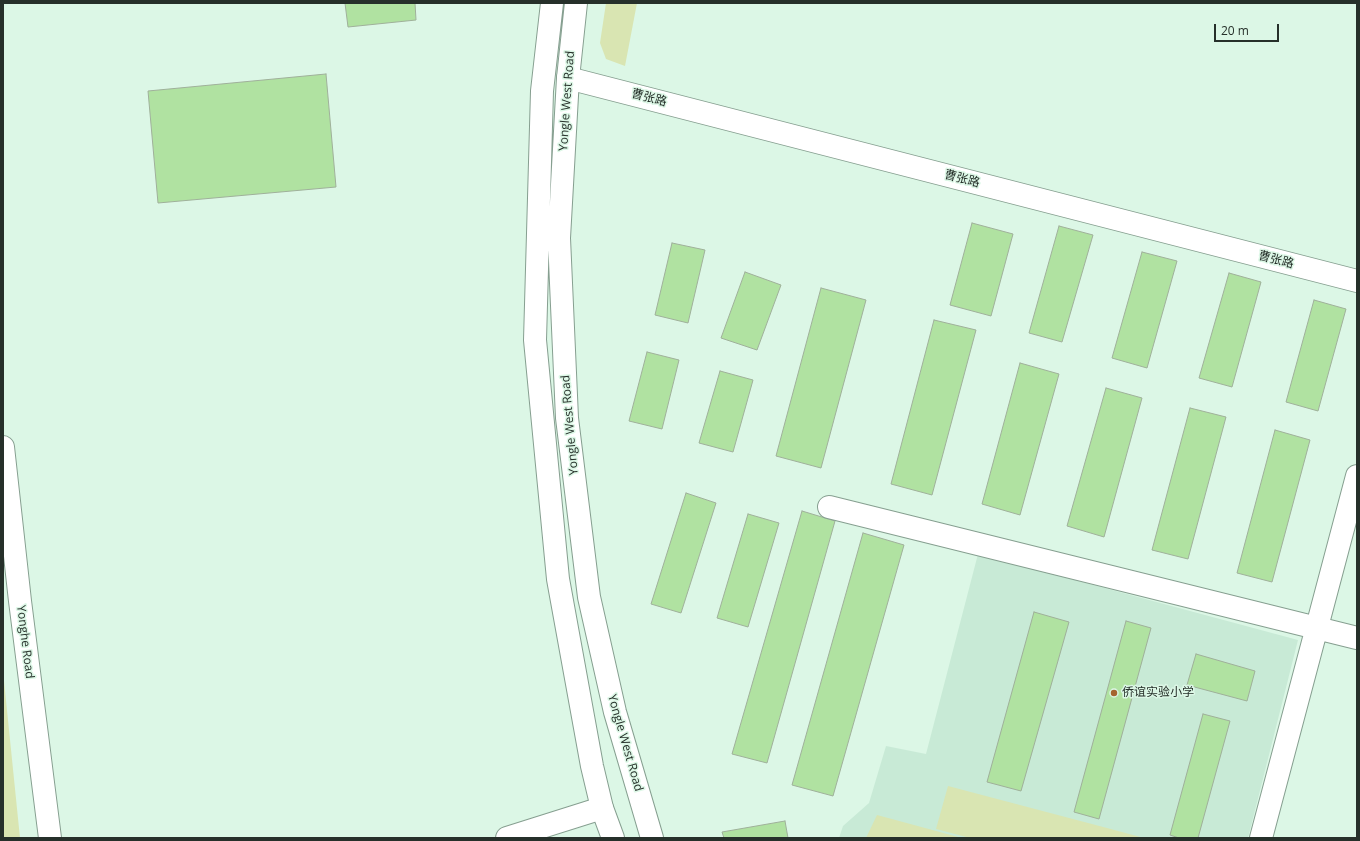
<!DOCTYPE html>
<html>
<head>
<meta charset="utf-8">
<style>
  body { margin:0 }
  #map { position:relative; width:1360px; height:841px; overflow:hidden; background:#dcf7e6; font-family:"Open Sans",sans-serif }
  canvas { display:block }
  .frame { position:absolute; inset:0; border:4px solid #26302a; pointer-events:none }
  .scale { position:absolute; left:1214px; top:24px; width:65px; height:18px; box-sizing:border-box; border:2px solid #26302a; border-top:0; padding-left:5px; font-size:12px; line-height:14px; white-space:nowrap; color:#26302a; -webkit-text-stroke:3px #dcf7e6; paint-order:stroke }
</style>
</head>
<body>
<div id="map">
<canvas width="1360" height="841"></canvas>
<div class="frame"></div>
<div class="scale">20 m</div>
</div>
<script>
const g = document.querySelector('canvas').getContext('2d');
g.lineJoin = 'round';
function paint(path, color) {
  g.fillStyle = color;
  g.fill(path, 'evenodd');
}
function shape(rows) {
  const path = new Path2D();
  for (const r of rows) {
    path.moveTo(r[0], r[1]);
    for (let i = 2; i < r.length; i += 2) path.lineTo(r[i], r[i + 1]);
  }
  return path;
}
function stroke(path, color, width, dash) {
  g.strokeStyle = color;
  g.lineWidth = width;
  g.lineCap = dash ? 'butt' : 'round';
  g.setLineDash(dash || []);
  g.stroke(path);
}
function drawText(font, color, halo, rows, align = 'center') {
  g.font = font + ' "Open Sans","Noto Sans SC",sans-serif';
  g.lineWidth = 3;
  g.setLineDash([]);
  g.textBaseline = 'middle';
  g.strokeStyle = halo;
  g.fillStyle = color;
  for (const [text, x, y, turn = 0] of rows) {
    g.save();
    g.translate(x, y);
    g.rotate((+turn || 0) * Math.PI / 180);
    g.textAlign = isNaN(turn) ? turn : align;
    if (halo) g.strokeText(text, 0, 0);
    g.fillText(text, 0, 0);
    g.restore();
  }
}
paint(shape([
  [978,554,1298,640,1248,838,839,838,843,826,869,803,886,746,926,754]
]), '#c8ead6');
paint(shape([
  [606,3,637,3,625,66,606,59,600,43],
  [3,671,20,838,3,838],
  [948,786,1107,828,1144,838,970,838,936,829],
  [877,815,962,838,866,838]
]), '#d9e5b2');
const building = shape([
  [345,3,415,3,416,20,348,27,345,3],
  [326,74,336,187,158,203,148,91,326,74],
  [972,223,1013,234,991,316,950,305,972,223],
  [1059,226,1093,235,1062,342,1029,333,1059,226],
  [672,243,705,250,688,323,655,315,672,243],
  [1142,252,1177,261,1147,368,1112,358,1142,252],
  [745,272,781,285,757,350,721,338,745,272],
  [1229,273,1261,282,1232,387,1199,378,1229,273],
  [821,288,866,300,821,468,776,456,821,288],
  [1314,300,1346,309,1318,411,1286,402,1314,300],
  [934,320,976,330,932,495,891,484,934,320],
  [647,352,679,360,662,429,629,421,647,352],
  [1020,363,1059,374,1020,515,982,504,1020,363],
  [720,371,753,380,733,452,699,443,720,371],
  [1106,388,1142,398,1104,537,1067,526,1106,388],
  [1190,408,1226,417,1188,559,1152,550,1190,408],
  [1275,430,1310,440,1272,582,1237,573,1275,430],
  [686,493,716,503,681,613,651,604,686,493],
  [802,511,835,521,767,763,732,754,802,511],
  [748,514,779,523,748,627,717,618,748,514],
  [863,533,904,545,833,796,792,785,863,533],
  [1034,612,1069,622,1021,791,987,782,1034,612],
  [1126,621,1151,628,1099,819,1074,812,1126,621],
  [1196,654,1255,671,1247,701,1187,685,1196,654],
  [1203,714,1230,721,1198,838,1179,838,1170,835,1203,714],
  [785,821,788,838,724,838,722,832,785,821]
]);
paint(building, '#b0e2a1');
stroke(building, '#9fb09a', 1);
const minor = shape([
  [568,78,1357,281],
  [829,507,1357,638],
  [507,838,602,808],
  [1261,838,1357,476]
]);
const tertiary = shape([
  [3,447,20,601,50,838]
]);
const secondary = shape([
  [552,3,542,91,535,340,558,579,592,766,602,808,613,838],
  [576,3,568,78,559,238,567,418,589,597,615,712,652,838]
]);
stroke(minor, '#869f90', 24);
stroke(tertiary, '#869f90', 24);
stroke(secondary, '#869f90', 24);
stroke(minor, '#fff', 22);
stroke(tertiary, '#fff', 22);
stroke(secondary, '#fff', 22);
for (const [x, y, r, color] of [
  [1114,693,4,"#a5652f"]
]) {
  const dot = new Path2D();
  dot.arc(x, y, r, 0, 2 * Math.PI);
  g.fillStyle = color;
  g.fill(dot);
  stroke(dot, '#dcf7e6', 1.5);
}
drawText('12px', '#26302a', '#dcf7e6', [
  ["曹张路",649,98,15],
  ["Yongle West Road",567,101,-86],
  ["曹张路",962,179,15],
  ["曹张路",1276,260,15],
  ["Yongle West Road",570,425,-95],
  ["Yonghe Road",25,642,83],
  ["Yongle West Road",625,743,74]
]);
drawText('12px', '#26302a', '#dcf7e6', [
  ["侨谊实验小学",1122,693]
], 'left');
</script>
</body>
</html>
